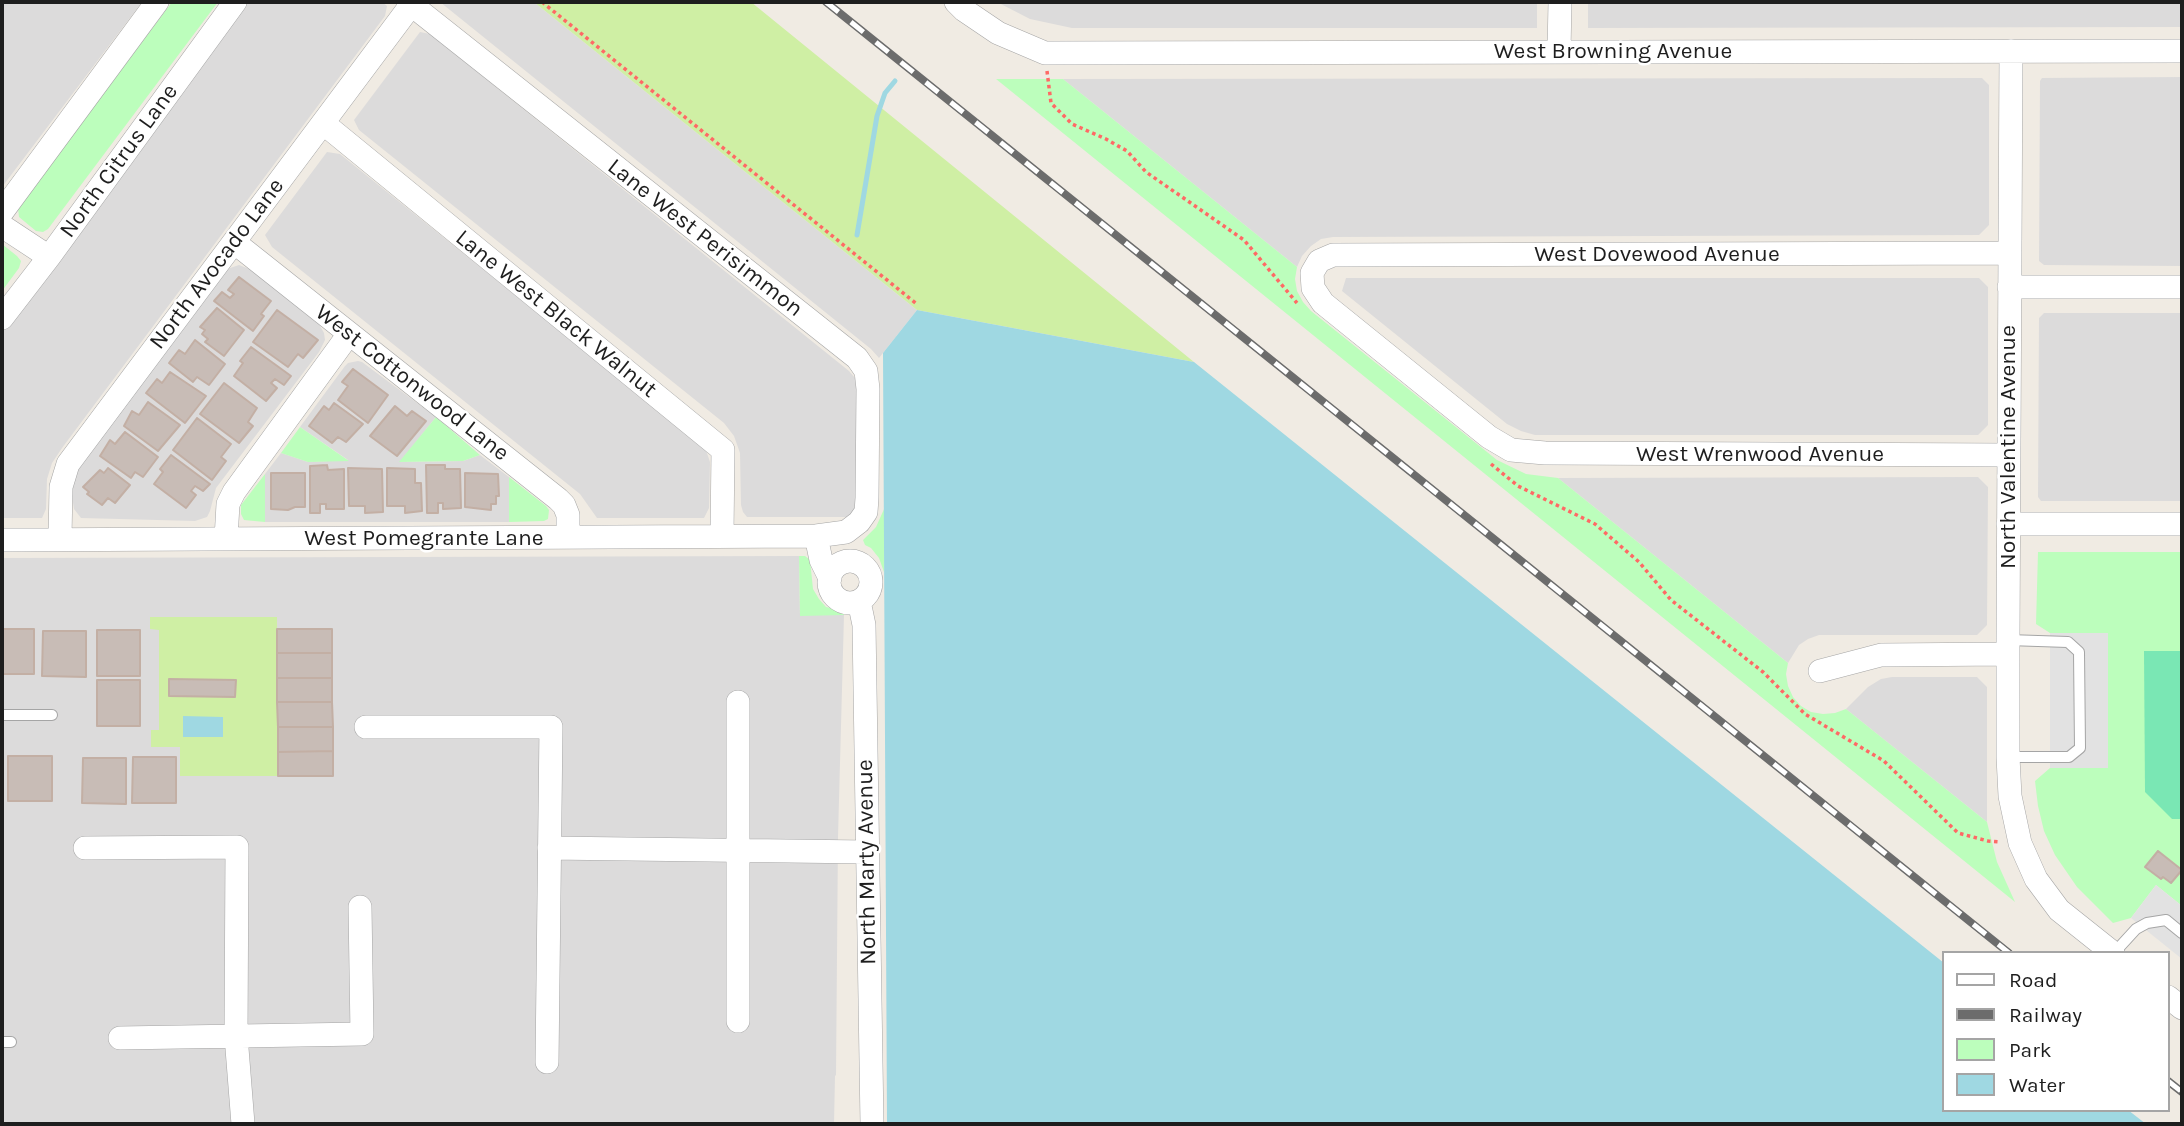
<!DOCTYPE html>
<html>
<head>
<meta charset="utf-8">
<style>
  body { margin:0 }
  #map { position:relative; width:2184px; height:1126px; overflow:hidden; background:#f0ebe3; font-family:Karla,sans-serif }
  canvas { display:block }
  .frame { position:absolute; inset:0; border:4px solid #1e1e1e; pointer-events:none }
  .legend { position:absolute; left:1942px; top:951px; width:228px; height:161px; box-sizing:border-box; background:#fff; border:2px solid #a5a5a5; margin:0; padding:9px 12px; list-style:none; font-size:21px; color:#1e1e1e }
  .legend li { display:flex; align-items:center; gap:14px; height:35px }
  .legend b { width:35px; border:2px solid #a5a5a5 }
</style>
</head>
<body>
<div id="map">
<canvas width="2184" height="1126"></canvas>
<div class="frame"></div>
<ul class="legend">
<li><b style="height:9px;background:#fff"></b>Road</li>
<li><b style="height:9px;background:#6c6c6c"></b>Railway</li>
<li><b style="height:19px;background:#bcfebc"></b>Park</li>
<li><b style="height:19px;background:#9fd8e2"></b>Water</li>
</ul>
</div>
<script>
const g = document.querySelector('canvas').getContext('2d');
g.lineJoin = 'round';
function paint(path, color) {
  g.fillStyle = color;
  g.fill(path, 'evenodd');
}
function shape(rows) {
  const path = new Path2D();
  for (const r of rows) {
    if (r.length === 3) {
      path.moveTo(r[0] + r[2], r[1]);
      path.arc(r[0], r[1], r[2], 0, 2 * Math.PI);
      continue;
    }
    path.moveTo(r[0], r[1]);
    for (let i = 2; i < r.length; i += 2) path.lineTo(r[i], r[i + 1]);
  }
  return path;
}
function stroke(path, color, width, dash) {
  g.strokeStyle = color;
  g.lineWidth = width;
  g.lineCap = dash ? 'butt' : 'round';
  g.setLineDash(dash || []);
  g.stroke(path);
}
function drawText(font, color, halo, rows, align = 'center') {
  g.font = font + ' Karla,sans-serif';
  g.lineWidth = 5;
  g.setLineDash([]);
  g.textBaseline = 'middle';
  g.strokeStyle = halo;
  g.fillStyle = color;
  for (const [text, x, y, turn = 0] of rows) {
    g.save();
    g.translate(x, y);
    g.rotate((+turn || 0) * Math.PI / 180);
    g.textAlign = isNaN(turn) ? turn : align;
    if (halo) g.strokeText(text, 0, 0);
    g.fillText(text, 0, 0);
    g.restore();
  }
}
paint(shape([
  [2,2,142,2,2,187],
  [248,2,382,2,387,6,385,16,62,448,52,463,47,479,46,509,42,518,2,518,2,331],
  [440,2,534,2,917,310,879,358,871,349],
  [997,2,1537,2,1537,28,1072,28,1030,19],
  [1588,2,2182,2,2182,27,1588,28],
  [420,32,430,34,849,371,855,378,858,387,858,505,852,517,747,517,743,512,741,505,740,453,734,436,724,423,359,130,354,120],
  [2182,77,2182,266,2044,265,2039,261,2040,81,2042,78],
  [1982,78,1989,85,1989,225,1979,235,1333,237,1321,239,1311,246,1302,256,1297,267,1063,79],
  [327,152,340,154,700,444,706,450,710,462,709,508,704,518,597,518,580,494,272,247,265,235],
  [239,265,252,270,319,324,324,333,325,340,319,352,216,488,210,511,207,517,195,521,81,518,74,509,72,496,72,483,77,470,227,269],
  [1346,278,1979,278,1988,287,1988,425,1978,435,1535,435,1521,431,1507,424,1342,291],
  [2044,313,2182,313,2182,501,2041,501,2038,497,2039,318],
  [358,361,362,362,436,417,400,462,463,461,480,455,509,477,509,522,265,522,265,474,281,453,308,462,348,460,300,427,345,366,348,363],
  [1978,477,1988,487,1987,625,1977,635,1819,635,1808,639,1799,645,1788,663,1558,478],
  [799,556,800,615,844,615,838,837,836,1075,835,1076,834,1124,2,1124,2,558],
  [1892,677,1977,677,1987,687,1987,822,1846,709,1868,687,1881,679]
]), '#dcdbdb');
paint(shape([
  [534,2,751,2,1194,362,917,310],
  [150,617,277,617,278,776,180,776,180,747,151,747,151,730,159,730,159,630,150,629]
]), '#cfefa4');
paint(shape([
  [172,2,218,2,48,229,43,232,36,231,19,217,18,208],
  [996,79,1063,79,1297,267,1295,279,1297,291,1303,302,1311,311,1497,460,1526,474,1558,478,1788,663,1786,674,1788,686,1793,697,1801,706,1811,712,1823,714,1835,713,1846,709,1987,822,1997,862,2015,902],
  [2,244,17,256,21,261,19,268,2,291],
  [436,417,480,455,463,461,399,462],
  [300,427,349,461,308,462,281,453],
  [265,474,265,522,244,520,241,514,241,505],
  [509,477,546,506,549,510,548,519,544,521,509,522],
  [885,507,884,572,879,558,871,548,865,545,863,540,876,527],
  [2038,552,2182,552,2182,906,2156,885,2131,918,2113,923,2077,887,2055,855,2044,831,2038,806,2035,781,2050,768,2108,768,2108,633,2050,633,2036,624],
  [799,556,805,556,810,560,813,589,819,599,826,607,841,610,844,615,800,616]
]), '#bcfebc');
paint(shape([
  [2144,651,2182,651,2182,819,2172,819,2145,792]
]), '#7ae7b4');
paint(shape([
  [2050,633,2108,633,2108,768,2050,768],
  [2156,885,2182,906,2182,959,2131,918]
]), '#e2e2e2');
paint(shape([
  [917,310,1194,362,1944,963,1944,1110,2128,1110,2146,1124,887,1124,883,353],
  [183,716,223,717,223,737,183,737]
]), '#9fd8e2');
stroke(shape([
  [857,235,877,116,885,93,895,81]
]), '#9fd8e2', 5);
const building = shape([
  [239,277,271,301,261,314,264,316,253,331,214,301,222,292,230,298,234,294,228,290,239,277],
  [217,308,244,330,224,356,205,342,208,339,202,334,205,330,200,327,217,308],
  [277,310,318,340,303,358,298,354,288,367,253,342,277,310],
  [195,340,225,364,209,385,197,377,193,382,169,363,179,350,185,354,195,340],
  [251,347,291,376,284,385,275,379,271,383,277,388,266,401,234,376,243,363,240,361,251,347],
  [353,369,388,395,368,423,338,400,348,386,342,382,353,369],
  [170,372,206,396,185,423,146,393,157,379,162,383,170,372],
  [224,383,257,408,248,422,253,426,239,443,200,414,224,383],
  [148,402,180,425,158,451,124,426,132,411,139,415,148,402],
  [334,403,363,424,346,442,338,437,332,443,309,426,324,406,329,410,334,403],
  [395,406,407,416,412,411,426,421,397,456,370,436,395,406],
  [197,418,231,444,221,457,226,461,212,480,173,450,197,418],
  [125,432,158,457,143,477,135,472,131,478,100,456,110,440,115,444,125,432],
  [171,455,210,484,203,491,195,486,191,491,196,495,186,508,154,484,163,472,160,469,171,455],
  [327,465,328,470,344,469,344,509,326,509,326,504,320,504,320,513,310,513,310,466,327,465],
  [426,465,445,465,445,469,460,469,461,508,443,509,443,503,438,503,438,513,427,513,426,465],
  [108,468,130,485,115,503,108,498,102,505,87,494,89,492,83,487,100,470,104,473,108,468],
  [348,468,382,469,383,512,365,513,365,506,349,506,348,468],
  [387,468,415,469,415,483,421,483,422,511,405,513,405,506,387,506,387,468],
  [271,473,305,473,305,507,295,507,288,510,271,509,271,473],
  [465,473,498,474,499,496,496,496,496,504,491,504,491,510,465,507,465,473],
  [2,629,34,629,34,674,2,674,2,629],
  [277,629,332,629,332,653,277,653,277,629],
  [97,630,140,630,140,676,97,676,97,630],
  [43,631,86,631,86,677,42,676,43,631],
  [277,653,332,653,332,678,277,678,277,653],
  [277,678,332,678,332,702,277,702,277,678],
  [169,679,236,680,235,697,169,696,169,679],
  [97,680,140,680,140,726,97,726,97,680],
  [277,702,332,702,333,727,278,727,277,702],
  [278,727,333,727,333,751,278,752,278,727],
  [333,751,333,776,278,776,278,752,333,751],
  [8,756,52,756,52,801,8,801,8,756],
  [133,757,176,757,176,803,132,803,133,757],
  [83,758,126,758,126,804,82,803,83,758],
  [2158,851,2182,870,2171,883,2163,877,2161,879,2145,867,2158,851]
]);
paint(building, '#c8bcb6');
stroke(building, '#c3afa4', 2);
const service = shape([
  [2008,640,2068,642,2079,652,2080,748,2069,757,2008,757],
  [2,715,52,715],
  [2114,953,2136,929,2147,923,2166,920,2182,933],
  [2,1042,11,1042]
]);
const minor = shape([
  [956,2,964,10,998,33,1045,53,2182,51],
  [1559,51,1560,2],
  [2011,51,2008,640,2008,757,2010,796,2020,843,2036,879,2059,910,2113,953],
  [323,123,723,450,722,535],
  [2,212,157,2],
  [2,226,49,257],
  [234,242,558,499,564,505,568,515,568,537],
  [2009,287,2182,287],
  [2,318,49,257,235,2],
  [2008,455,1545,453,1511,450,1489,437,1323,303,1313,288,1312,273,1319,261,1333,255,2009,253],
  [2008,524,2182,524],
  [816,536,821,560,830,578],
  [60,538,61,487,68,464,411,5],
  [226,539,228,504,234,492,349,334],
  [2,540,816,536,846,532,859,522,866,512,867,498,868,389,866,371,857,358,408,2],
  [850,582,21],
  [859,601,864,625,872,1124],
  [1820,671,1881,655,2008,654],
  [738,702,738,1021],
  [366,727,551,727,547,1062],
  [85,848,237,847,236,1036,243,1124],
  [549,848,867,852],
  [2168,997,2182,1008],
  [120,1038,362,1034,360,907]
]);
stroke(service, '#a5a5a5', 12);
stroke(minor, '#a5a5a5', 24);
stroke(shape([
  [542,2,918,305],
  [1047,71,1051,103,1072,124,1106,139,1127,151,1146,172,1244,240,1297,303],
  [1491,464,1518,486,1595,524,1639,562,1671,600,1763,672,1805,714,1884,761,1958,833,1988,841,2001,842]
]), '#ff6965', 3.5, [3.5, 3.5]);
stroke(service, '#fff', 10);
stroke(minor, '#fff', 23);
const rail = shape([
  [826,2,2009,953],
  [2168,1081,2182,1092]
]);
stroke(rail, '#6c6c6c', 8);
stroke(rail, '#fff', 5, [16]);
drawText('23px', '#1e1e1e', '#fff', [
  ["West Browning Avenue",1613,51],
  ["North Citrus Lane",119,161,-54],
  ["Lane West Perisimmon",705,238,38],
  ["West Dovewood Avenue",1657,254],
  ["North Avocado Lane",217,264,-53],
  ["Lane West Black Walnut",556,314,39],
  ["West Cottonwood Lane",412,383,38],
  ["North Valentine Avenue",2008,447,-90],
  ["West Wrenwood Avenue",1760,454],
  ["West Pomegrante Lane",424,538],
  ["North Marty Avenue",867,862,-91]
]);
</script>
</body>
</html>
